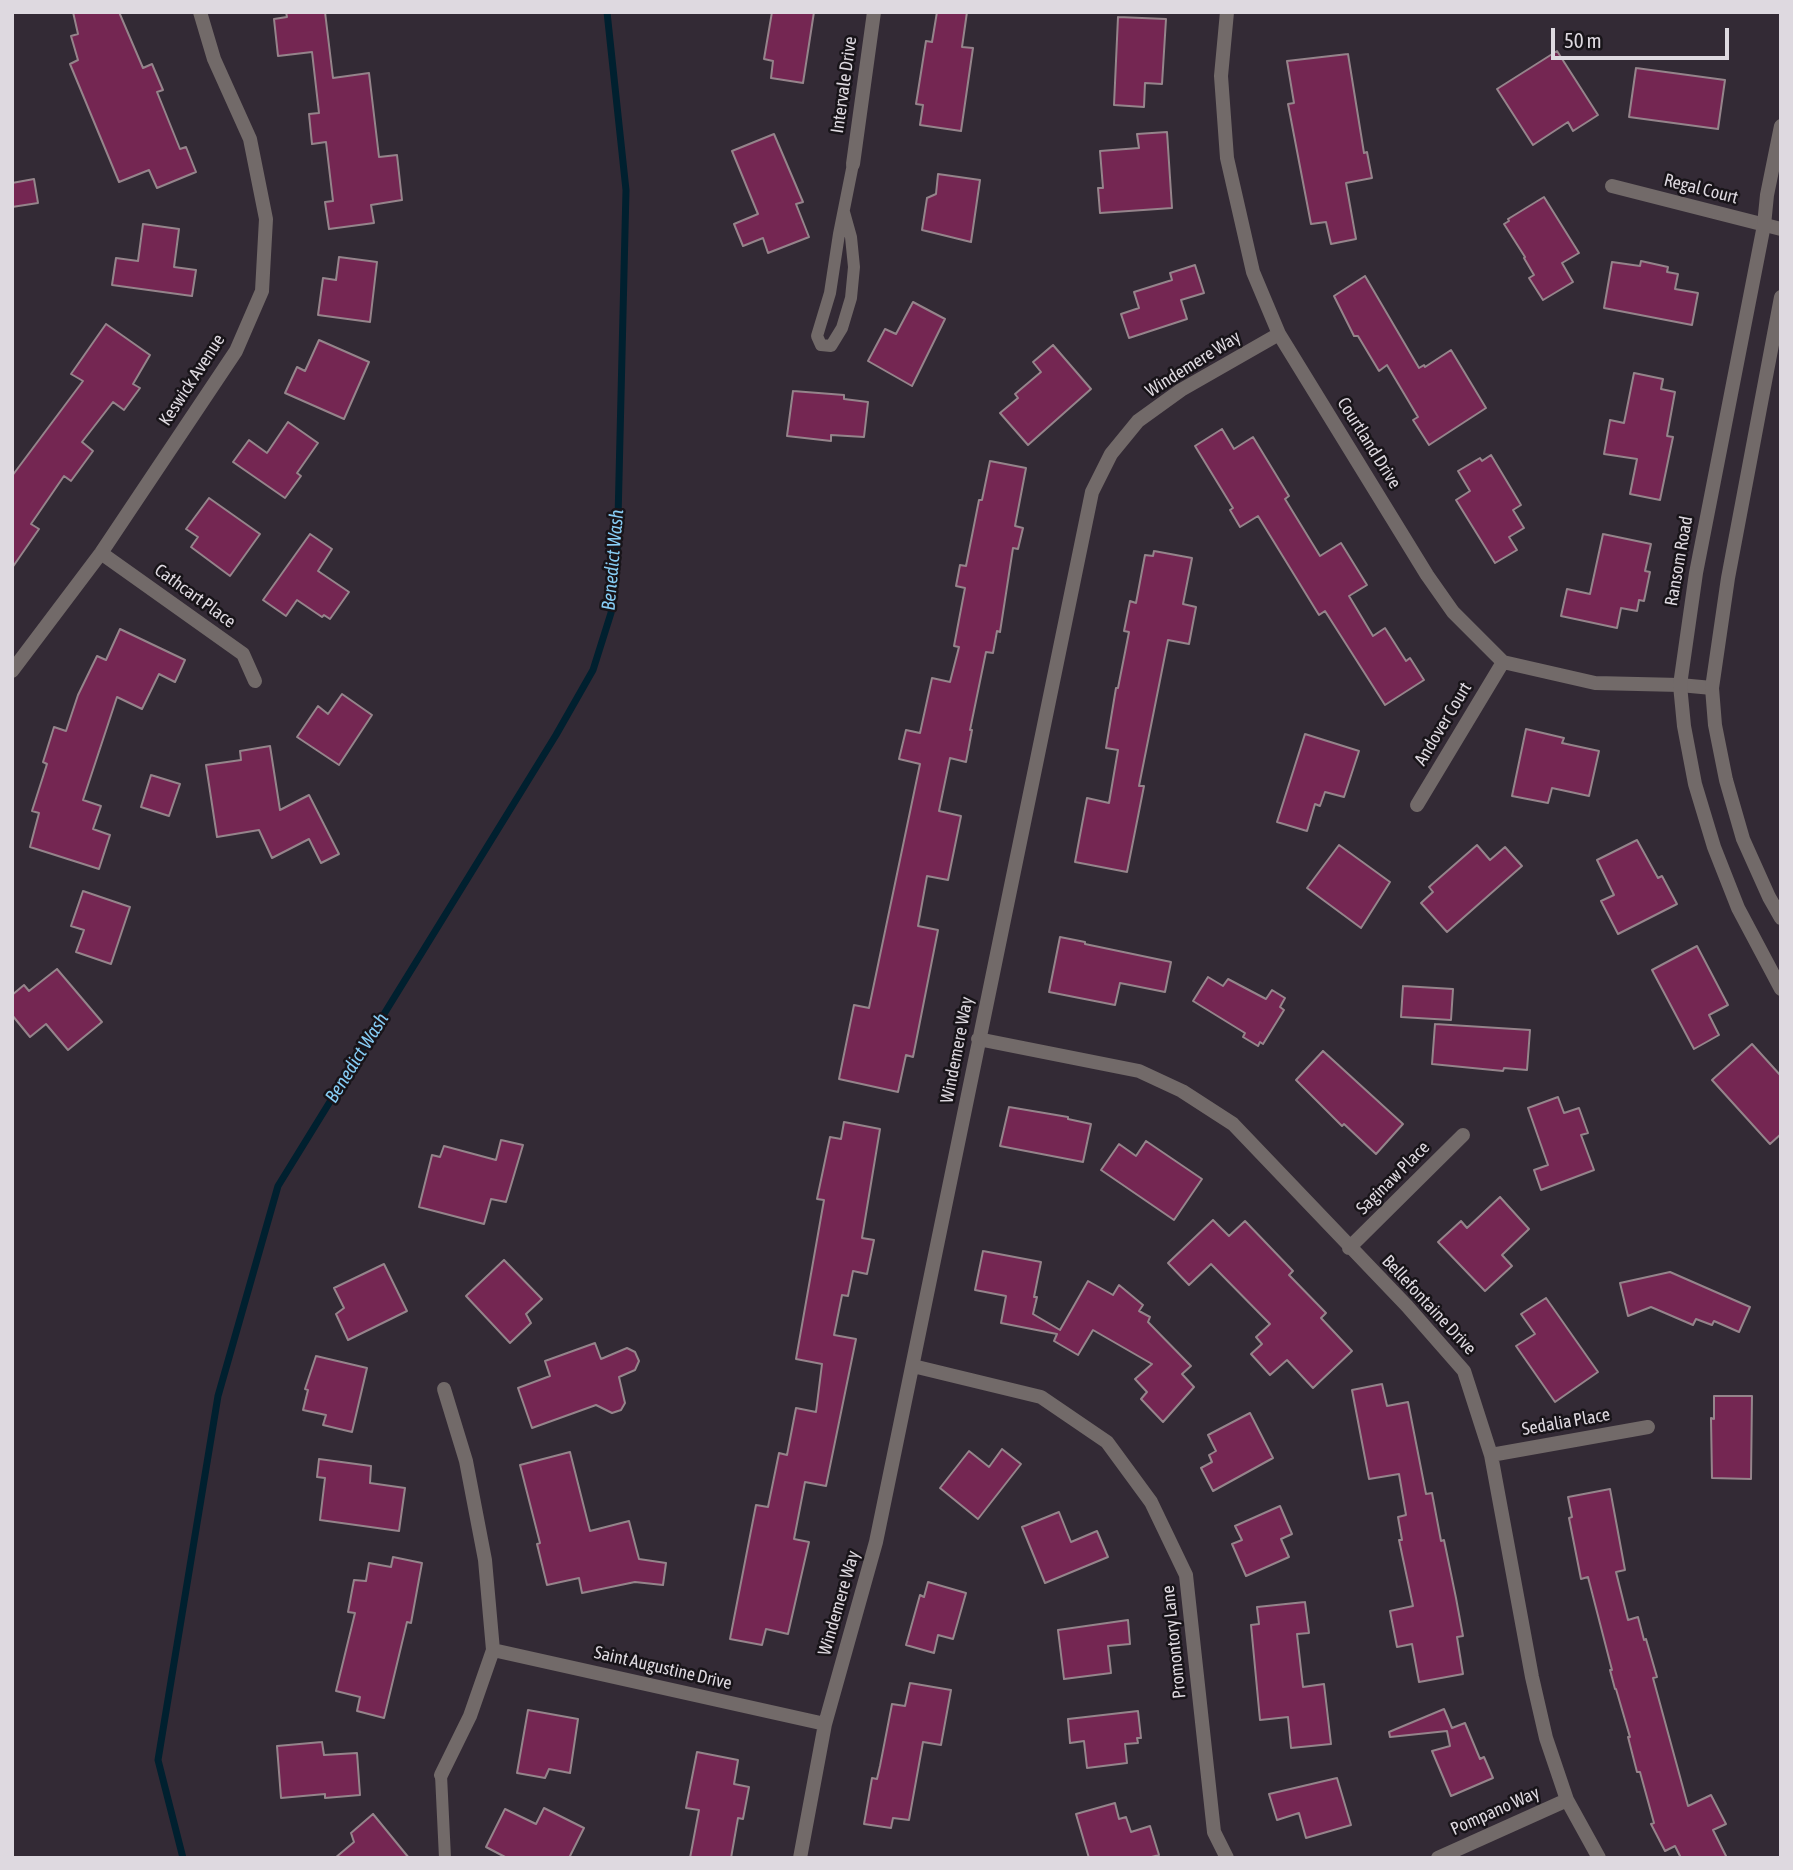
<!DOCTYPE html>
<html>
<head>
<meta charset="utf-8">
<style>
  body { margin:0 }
  #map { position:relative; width:1793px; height:1870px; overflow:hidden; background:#332a35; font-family:"Asap Condensed",sans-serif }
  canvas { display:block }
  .frame { position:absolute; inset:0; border:14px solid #ded9e0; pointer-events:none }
  .scale { position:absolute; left:1551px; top:28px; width:178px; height:32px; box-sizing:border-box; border:4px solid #ded9e0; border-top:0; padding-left:9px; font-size:21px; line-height:24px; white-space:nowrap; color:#ded9e0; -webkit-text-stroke:5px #181419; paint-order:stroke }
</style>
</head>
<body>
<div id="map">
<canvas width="1793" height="1870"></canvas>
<div class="frame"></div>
<div class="scale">50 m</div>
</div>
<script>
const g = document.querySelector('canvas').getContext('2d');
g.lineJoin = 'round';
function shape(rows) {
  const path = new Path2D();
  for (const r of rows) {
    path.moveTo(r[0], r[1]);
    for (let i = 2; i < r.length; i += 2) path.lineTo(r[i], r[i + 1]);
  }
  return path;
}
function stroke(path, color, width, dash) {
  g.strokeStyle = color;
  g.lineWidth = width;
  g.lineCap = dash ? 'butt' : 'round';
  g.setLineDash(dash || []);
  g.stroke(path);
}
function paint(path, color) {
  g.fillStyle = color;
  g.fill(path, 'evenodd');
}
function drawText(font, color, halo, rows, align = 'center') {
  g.font = font + ' "Asap Condensed",sans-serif';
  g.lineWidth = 5;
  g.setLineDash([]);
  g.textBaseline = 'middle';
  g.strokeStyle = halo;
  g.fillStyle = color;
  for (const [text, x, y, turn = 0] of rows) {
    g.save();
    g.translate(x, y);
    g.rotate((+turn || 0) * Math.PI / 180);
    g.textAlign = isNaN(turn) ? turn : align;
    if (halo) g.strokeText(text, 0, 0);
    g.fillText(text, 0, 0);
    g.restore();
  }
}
stroke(shape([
  [183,1858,158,1760,218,1396,278,1186,556,735,593,670,611,613,617,560,626,190,607,12]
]), '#00202f', 7);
const building = shape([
  [73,12,119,12,143,68,152,64,163,90,157,92,180,149,186,147,196,172,157,188,149,170,119,182,70,64,78,60,71,36,78,34,73,12],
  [286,12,325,12,333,78,369,73,379,157,397,155,402,200,371,205,374,223,329,229,325,202,333,201,326,142,312,144,309,114,319,113,312,52,278,56,274,19,287,17,286,12],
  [772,12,814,12,803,83,771,78,773,61,764,59,772,12],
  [937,12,967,12,962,47,973,48,961,131,920,125,923,105,916,104,926,41,932,42,937,12],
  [1118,17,1166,19,1162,84,1145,83,1144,107,1114,105,1118,17],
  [1557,51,1598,115,1573,131,1568,122,1533,145,1497,89,1557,51],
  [1348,54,1364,153,1367,152,1372,178,1346,183,1356,239,1331,244,1326,222,1311,224,1288,104,1294,103,1287,61,1348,54],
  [1636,68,1725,80,1718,129,1629,117,1636,68],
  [1167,132,1172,208,1100,213,1098,188,1103,188,1100,151,1139,148,1137,134,1167,132],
  [774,134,803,202,796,204,809,237,768,253,763,238,743,246,734,224,758,214,732,151,774,134],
  [938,174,980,180,971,242,922,230,927,198,936,194,938,174],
  [34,179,38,203,12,207,12,183,34,179],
  [1544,197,1579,253,1562,263,1573,282,1543,300,1529,278,1534,275,1524,258,1525,257,1504,224,1509,221,1508,219,1544,197],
  [143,224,179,229,174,267,196,270,192,296,112,285,116,258,138,261,143,224],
  [339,257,377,262,370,322,318,315,323,278,336,280,339,257],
  [1641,261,1668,267,1667,272,1678,274,1675,289,1698,293,1692,325,1604,308,1612,262,1640,266,1641,261],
  [1195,265,1204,293,1181,300,1187,319,1129,338,1121,314,1139,308,1134,292,1172,280,1170,273,1195,265],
  [1365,276,1419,368,1424,365,1425,367,1451,350,1486,408,1429,445,1413,420,1418,417,1387,365,1379,371,1358,336,1354,336,1334,296,1365,276],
  [913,302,945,319,912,386,868,361,885,329,896,334,913,302],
  [106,324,150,355,133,384,140,388,124,410,113,402,82,442,93,451,71,481,64,476,31,524,39,529,12,568,12,476,83,381,71,374,106,324],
  [319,340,369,362,344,419,285,393,297,367,305,371,319,340],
  [1053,345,1091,389,1028,445,1000,413,1018,398,1015,394,1041,372,1033,362,1053,345],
  [1634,373,1663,379,1661,389,1675,392,1667,436,1673,437,1660,500,1630,494,1637,459,1604,454,1610,420,1624,423,1634,373],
  [793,391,844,395,844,399,868,402,864,437,831,435,831,441,787,436,793,391],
  [288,422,318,443,297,473,301,476,285,498,233,462,249,440,267,453,288,422],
  [1222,429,1234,449,1253,437,1289,496,1285,499,1320,556,1341,543,1367,585,1349,596,1373,636,1385,628,1406,661,1410,658,1424,680,1385,705,1325,611,1319,615,1258,516,1240,527,1230,510,1233,508,1195,446,1222,429],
  [1491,455,1521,505,1513,510,1524,528,1509,537,1517,550,1495,563,1456,500,1470,491,1458,471,1480,458,1482,461,1491,455],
  [990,461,1026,468,1015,526,1023,528,1018,549,1013,548,1000,632,997,631,993,653,986,652,970,730,972,730,966,762,950,758,939,811,961,816,948,880,927,876,918,926,938,930,913,1057,906,1055,898,1092,839,1079,854,1005,869,1008,920,764,899,759,906,730,920,733,932,678,950,682,959,647,954,646,965,588,956,586,960,565,966,566,979,500,982,500,990,461],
  [209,498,260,534,230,576,191,547,198,537,186,529,209,498],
  [310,534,332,549,318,571,349,592,330,619,324,615,322,617,297,600,286,616,263,600,310,534],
  [1603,534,1651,544,1645,571,1650,572,1644,601,1639,600,1637,611,1621,608,1617,628,1561,616,1567,589,1590,594,1603,534],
  [1154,551,1192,558,1183,604,1196,607,1189,644,1168,640,1139,786,1144,786,1127,872,1075,862,1087,798,1109,803,1118,750,1106,748,1116,688,1118,688,1129,632,1124,631,1130,601,1136,603,1145,555,1153,556,1154,551],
  [120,629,185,660,175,682,159,674,142,709,117,697,83,800,101,806,93,829,110,835,99,869,30,847,39,813,32,811,47,764,43,762,54,727,66,731,78,695,97,656,106,660,120,629],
  [342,694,372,715,339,765,297,737,318,706,328,714,342,694],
  [1526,729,1564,738,1562,743,1599,751,1589,796,1552,788,1548,803,1512,796,1526,729],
  [1305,734,1359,751,1344,797,1325,792,1320,806,1315,804,1307,831,1277,822,1305,734],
  [270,746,280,810,309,795,339,854,321,863,309,839,272,858,259,830,217,837,206,765,241,760,240,751,270,746],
  [151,775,180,784,169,816,141,807,151,775],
  [1637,840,1658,878,1662,876,1677,904,1618,934,1601,901,1614,895,1597,860,1637,840],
  [1339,845,1390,882,1361,928,1307,888,1339,845],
  [1477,845,1490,860,1505,847,1522,866,1447,932,1421,903,1433,892,1429,887,1477,845],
  [83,891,130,907,111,964,76,952,84,930,71,926,83,891],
  [1060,937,1085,942,1085,944,1171,962,1165,992,1120,983,1115,1005,1049,992,1060,937],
  [1697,946,1728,1005,1709,1015,1719,1035,1694,1049,1652,970,1697,946],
  [57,969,102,1022,68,1050,46,1024,30,1037,12,1015,12,995,24,985,29,991,57,969],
  [1208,977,1223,986,1228,979,1266,999,1272,990,1285,998,1280,1007,1284,1010,1263,1044,1260,1042,1258,1046,1243,1037,1245,1033,1193,1001,1208,977],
  [1403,986,1453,989,1451,1020,1401,1017,1403,986],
  [1435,1024,1530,1030,1527,1070,1504,1068,1503,1071,1432,1064,1435,1024],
  [1752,1044,1781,1076,1781,1134,1770,1144,1712,1080,1752,1044],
  [1323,1051,1403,1124,1376,1154,1344,1124,1342,1126,1296,1080,1323,1051],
  [1558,1097,1564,1113,1579,1108,1588,1133,1581,1135,1594,1170,1541,1190,1534,1170,1548,1165,1528,1108,1558,1097],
  [1009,1107,1068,1117,1068,1119,1091,1124,1083,1162,1000,1146,1009,1107],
  [844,1122,880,1129,862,1238,874,1240,867,1274,853,1271,848,1296,842,1295,834,1335,856,1339,826,1486,805,1482,794,1539,809,1542,788,1634,766,1629,762,1645,730,1639,756,1505,768,1507,779,1453,787,1455,796,1408,816,1412,822,1364,796,1359,824,1200,817,1199,830,1137,841,1139,844,1122],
  [501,1140,523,1145,506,1202,491,1199,484,1224,419,1207,432,1155,440,1157,444,1146,496,1160,501,1140],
  [1146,1141,1202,1179,1174,1220,1101,1170,1119,1144,1136,1156,1146,1141],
  [1500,1197,1529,1229,1502,1255,1512,1266,1485,1291,1438,1242,1461,1221,1467,1228,1500,1197],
  [1213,1220,1229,1236,1245,1221,1293,1271,1289,1275,1326,1313,1321,1318,1352,1351,1313,1388,1287,1360,1270,1375,1251,1354,1262,1344,1256,1337,1270,1324,1211,1264,1189,1285,1168,1263,1213,1220],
  [983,1251,1041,1262,1034,1297,1037,1297,1033,1314,1060,1330,1088,1281,1113,1295,1119,1285,1143,1305,1139,1311,1150,1317,1148,1322,1191,1366,1182,1374,1194,1387,1163,1422,1141,1399,1147,1392,1135,1379,1152,1364,1093,1330,1078,1355,1054,1341,1057,1334,1001,1323,1006,1296,975,1290,983,1251],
  [504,1260,542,1299,526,1314,531,1323,510,1343,466,1296,504,1260],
  [384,1264,407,1311,348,1340,336,1314,344,1308,334,1288,384,1264],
  [1670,1272,1750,1307,1739,1332,1714,1321,1712,1325,1696,1319,1693,1325,1651,1307,1628,1316,1620,1283,1670,1272],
  [1546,1298,1598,1372,1555,1402,1516,1346,1535,1334,1521,1314,1546,1298],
  [595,1343,601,1359,627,1348,635,1352,639,1361,635,1370,619,1377,625,1403,621,1410,612,1413,596,1405,532,1428,518,1388,550,1376,545,1361,595,1343],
  [316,1356,367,1368,352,1432,323,1425,326,1415,303,1410,308,1390,305,1389,316,1356],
  [1382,1384,1387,1406,1408,1402,1426,1494,1432,1493,1441,1541,1444,1540,1456,1598,1463,1636,1457,1637,1463,1674,1419,1682,1412,1644,1397,1647,1390,1611,1413,1606,1399,1540,1402,1540,1398,1517,1406,1515,1399,1474,1369,1479,1352,1390,1382,1384],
  [1714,1396,1752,1396,1751,1479,1712,1478,1711,1418,1714,1419,1714,1396],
  [1250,1413,1273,1458,1213,1491,1201,1468,1212,1462,1209,1455,1216,1451,1208,1435,1250,1413],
  [1002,1449,1021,1464,978,1519,940,1488,969,1451,989,1467,1002,1449],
  [570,1452,590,1531,629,1521,639,1559,666,1563,663,1585,635,1582,582,1593,579,1578,547,1585,537,1544,540,1543,520,1465,570,1452],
  [319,1459,371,1466,370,1483,405,1488,399,1531,320,1520,325,1478,317,1477,319,1459],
  [1610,1489,1625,1570,1616,1572,1628,1620,1638,1617,1644,1640,1646,1639,1657,1677,1653,1678,1688,1806,1711,1795,1726,1824,1713,1830,1727,1858,1681,1858,1675,1846,1665,1851,1651,1824,1654,1823,1640,1772,1637,1772,1628,1737,1630,1737,1616,1689,1615,1689,1610,1670,1612,1670,1588,1577,1581,1579,1569,1518,1572,1517,1568,1497,1610,1489],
  [1280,1506,1292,1534,1281,1539,1289,1557,1246,1576,1232,1544,1242,1540,1235,1526,1280,1506],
  [1059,1512,1071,1542,1097,1531,1108,1557,1045,1583,1022,1527,1059,1512],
  [393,1557,422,1563,411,1623,407,1622,384,1718,357,1711,360,1697,336,1691,355,1613,348,1612,354,1580,366,1581,369,1563,391,1567,393,1557],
  [928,1582,966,1593,953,1639,938,1635,934,1653,906,1645,920,1595,924,1597,928,1582],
  [1305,1602,1309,1633,1297,1634,1303,1687,1324,1684,1331,1744,1291,1748,1288,1717,1260,1720,1251,1625,1259,1624,1257,1607,1305,1602],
  [1128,1620,1130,1644,1108,1646,1111,1673,1064,1679,1058,1630,1128,1620],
  [910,1683,951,1690,941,1745,923,1742,909,1820,893,1818,891,1828,864,1824,872,1778,877,1779,880,1766,892,1704,905,1706,910,1683],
  [1444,1709,1452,1728,1465,1723,1480,1759,1484,1757,1493,1778,1451,1796,1432,1751,1450,1746,1447,1731,1390,1737,1389,1732,1444,1709],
  [528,1710,578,1719,570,1773,549,1769,545,1778,517,1773,528,1710],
  [1138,1711,1141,1738,1137,1738,1138,1743,1125,1744,1127,1763,1087,1768,1084,1741,1070,1743,1068,1719,1138,1711],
  [322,1742,324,1755,357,1753,360,1795,325,1798,325,1794,281,1798,277,1746,322,1742],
  [697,1752,738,1760,734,1784,749,1787,743,1819,738,1818,731,1858,690,1858,699,1810,686,1808,697,1752],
  [1337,1778,1351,1825,1306,1838,1299,1813,1277,1820,1269,1794,1337,1778],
  [1115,1803,1119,1819,1126,1817,1131,1832,1150,1826,1159,1855,1148,1858,1089,1858,1076,1814,1115,1803],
  [544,1808,584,1828,569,1858,507,1858,486,1847,505,1809,536,1824,544,1808],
  [373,1814,409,1858,335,1858,354,1842,351,1833,373,1814]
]);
paint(building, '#742652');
stroke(building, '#95848b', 2);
stroke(shape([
  [844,212,851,237,854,267,851,298,842,328,831,346,821,345,817,336,830,293,839,234,853,164],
  [441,1775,445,1858]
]), '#726a69', 12);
stroke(shape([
  [1227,12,1221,76,1227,158,1253,272,1279,334,1427,575,1453,612,1503,662,1595,683,1680,685,1712,688],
  [853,164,874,12],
  [1612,186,1781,229],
  [101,553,243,654,255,681],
  [12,671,101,553,236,351,262,291,266,219,250,139,214,59,200,12],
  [1417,805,1503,662],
  [978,1039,1139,1071,1182,1091,1233,1124,1407,1306,1464,1371,1491,1455,1532,1677,1546,1738,1567,1800,1599,1858],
  [1349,1248,1463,1135],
  [913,1366,1041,1397,1107,1442,1151,1502,1186,1575,1214,1832,1227,1858],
  [1491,1455,1648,1427],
  [493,1650,825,1724],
  [441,1775,470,1716,493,1650,485,1560,466,1461,444,1389],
  [800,1858,825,1724,876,1542,1092,492,1111,454,1138,421,1181,390,1279,334],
  [1438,1858,1567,1800]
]), '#726a69', 14);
stroke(shape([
  [1781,126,1767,195,1764,225,1696,573,1680,685,1684,726,1695,784,1714,847,1738,908,1781,989],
  [1781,297,1728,578,1712,688,1715,725,1726,780,1743,839,1769,897,1781,918]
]), '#726a69', 14);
drawText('18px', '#ded9e0', '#181419', [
  ["Intervale Drive",844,85,-82],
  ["Regal Court",1701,189,14],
  ["Windemere Way",1193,364,-32],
  ["Keswick Avenue",192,380,-57],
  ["Courtland Drive",1369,443,58],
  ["Ransom Road",1679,561,-80],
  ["Cathcart Place",195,596,36],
  ["Andover Court",1443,724,-59],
  ["Windemere Way",957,1050,-79],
  ["Saginaw Place",1393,1178,-45],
  ["Bellefontaine Drive",1429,1305,47],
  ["Sedalia Place",1566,1422,-10],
  ["Windemere Way",839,1603,-74],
  ["Promontory Lane",1174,1642,-96],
  ["Saint Augustine Drive",663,1668,13],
  ["Pompano Way",1495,1811,-24]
]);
drawText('italic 19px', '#87cdf5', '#181419', [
  ["Benedict Wash",613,560,-85],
  ["Benedict Wash",357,1058,-58]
]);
</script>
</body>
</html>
